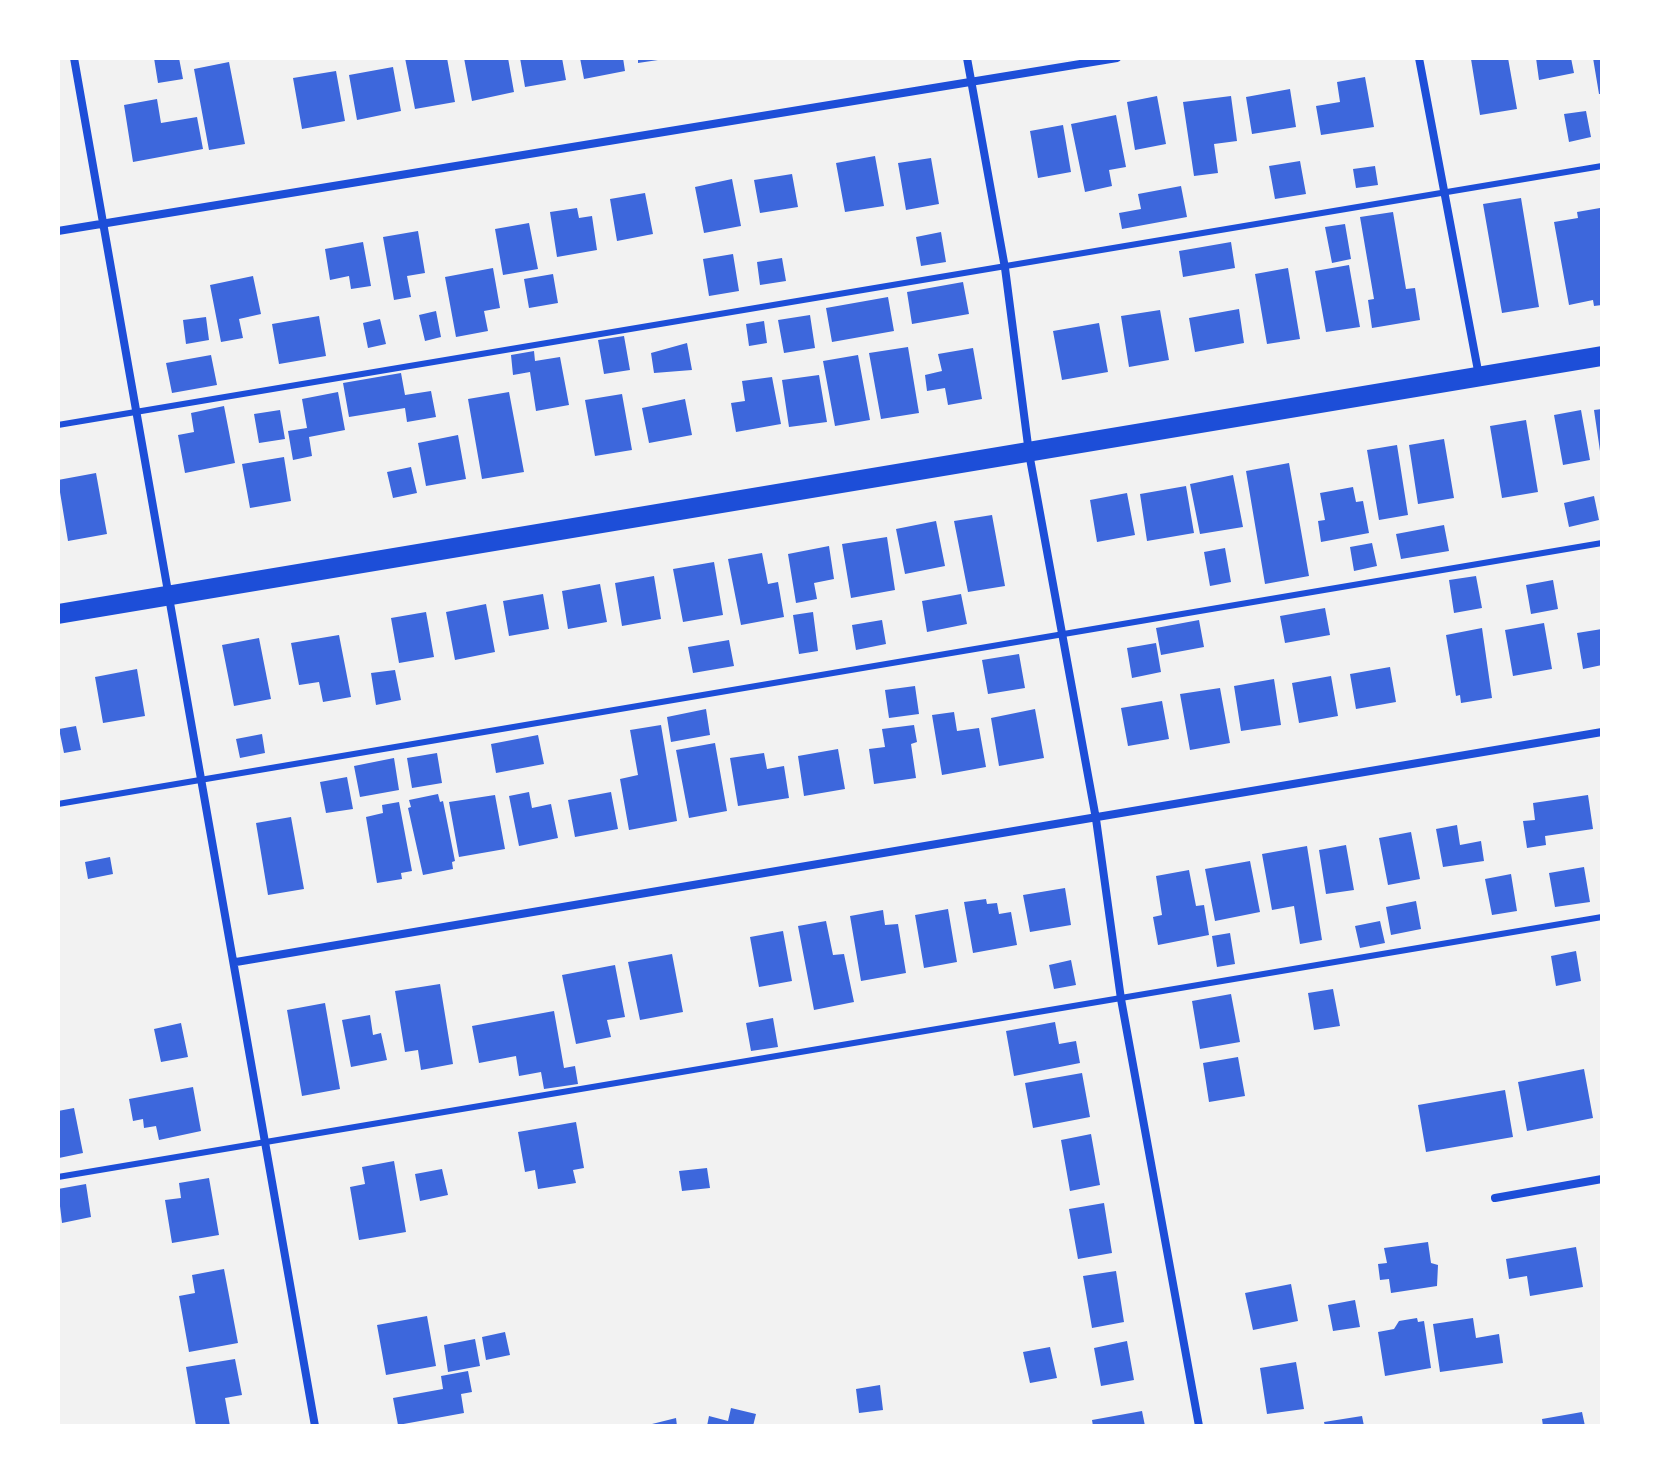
<!DOCTYPE html>
<html>
<head>
<meta charset="utf-8">
<style>
  body { margin:0 }
  #map { position:relative; width:1660px; height:1484px; overflow:hidden; background:#f2f2f2; font-family:"Fira Sans",sans-serif }
  canvas { display:block }
  .frame { position:absolute; inset:0; border:60px solid #fff; pointer-events:none }
</style>
</head>
<body>
<div id="map">
<canvas width="1660" height="1484"></canvas>
<div class="frame"></div>
</div>
<script>
const g = document.querySelector('canvas').getContext('2d');
g.lineJoin = 'round';
function paint(path, color) {
  g.fillStyle = color;
  g.fill(path, 'evenodd');
}
function shape(rows) {
  const path = new Path2D();
  for (const r of rows) {
    path.moveTo(r[0], r[1]);
    for (let i = 2; i < r.length; i += 2) path.lineTo(r[i], r[i + 1]);
  }
  return path;
}
function stroke(path, color, width, dash) {
  g.strokeStyle = color;
  g.lineWidth = width;
  g.lineCap = dash ? 'butt' : 'round';
  g.setLineDash(dash || []);
  g.stroke(path);
}
paint(shape([
  [154,58,179,58,183,79,158,83],
  [405,58,447,58,455,102,415,109],
  [464,58,508,58,514,92,472,101],
  [520,58,562,58,566,80,525,87],
  [580,58,623,58,625,71,584,79],
  [638,58,658,58,658,60,638,63],
  [1508,58,1517,109,1480,115,1471,59],
  [1536,58,1571,58,1574,73,1539,80],
  [1593,58,1602,58,1602,94,1599,94],
  [229,62,245,144,209,150,194,69],
  [393,67,401,111,357,120,349,75],
  [336,71,345,121,302,129,293,78],
  [1365,77,1374,127,1321,135,1316,106,1340,102,1337,82],
  [1290,89,1296,127,1252,134,1246,97],
  [1157,96,1166,144,1135,150,1127,102],
  [1231,96,1237,141,1214,144,1218,173,1194,176,1183,102],
  [157,99,161,123,197,117,203,149,133,162,124,105],
  [1586,111,1591,137,1569,142,1564,114],
  [1116,115,1126,167,1109,170,1112,186,1085,192,1071,124],
  [1063,125,1071,172,1038,178,1030,131],
  [875,156,884,206,845,212,836,163],
  [931,158,939,204,906,210,898,163],
  [1300,161,1306,194,1275,199,1269,166],
  [1375,166,1378,185,1356,188,1353,169],
  [792,174,798,207,760,213,754,180],
  [732,179,741,226,704,233,695,187],
  [1181,186,1187,217,1122,229,1119,213,1141,209,1138,194],
  [645,193,653,234,617,241,610,199],
  [1521,198,1539,307,1502,313,1483,204],
  [577,208,579,218,592,216,597,250,557,257,550,212],
  [1600,208,1602,305,1594,306,1593,300,1569,305,1554,222,1578,218,1577,212],
  [1393,212,1406,289,1415,288,1420,320,1372,328,1368,300,1374,299,1360,217],
  [529,223,538,269,503,275,495,229],
  [1345,224,1351,259,1332,263,1325,227],
  [418,231,425,273,407,276,411,297,394,300,383,237],
  [941,232,946,262,921,266,916,237],
  [363,242,371,286,351,289,349,276,330,280,325,249],
  [1231,242,1235,268,1183,277,1179,251],
  [733,254,739,291,709,296,703,259],
  [782,258,786,281,760,285,757,262],
  [1349,265,1360,327,1326,332,1315,271],
  [493,268,500,308,484,311,488,331,456,337,445,277],
  [1288,268,1300,339,1267,344,1255,274],
  [553,274,558,303,529,308,524,279],
  [253,276,261,314,239,319,243,338,221,342,210,285],
  [963,282,969,314,912,324,907,292],
  [888,297,894,331,832,342,826,308],
  [1239,309,1244,343,1195,352,1189,318],
  [1160,310,1169,360,1129,367,1121,316],
  [436,311,441,337,425,341,419,315],
  [810,315,815,348,784,353,778,320],
  [319,316,326,356,279,364,272,324],
  [206,317,209,340,186,344,183,320],
  [380,319,386,344,368,348,363,323],
  [764,321,767,343,749,346,746,324],
  [1099,323,1108,372,1062,380,1053,331],
  [624,336,630,370,604,374,598,340],
  [687,343,692,370,654,373,651,353],
  [908,347,919,413,881,419,869,353],
  [973,348,982,399,948,405,945,388,927,391,925,375,942,371,938,354],
  [534,351,535,361,560,357,569,405,536,411,530,372,513,375,511,355],
  [211,355,217,385,172,393,166,363],
  [858,355,870,420,835,426,823,361],
  [401,373,405,395,431,391,436,417,407,422,405,408,349,417,343,383],
  [819,375,827,422,789,427,782,380],
  [772,377,781,424,736,432,731,403,745,401,742,381],
  [338,392,345,430,309,437,312,456,293,460,288,431,307,428,302,399],
  [509,392,524,472,482,479,468,399],
  [622,394,632,450,595,456,585,400],
  [685,399,692,435,649,443,642,408],
  [224,406,235,463,185,473,178,435,194,432,191,413],
  [1602,409,1602,451,1600,451,1594,410],
  [280,410,285,439,259,443,254,414],
  [1581,410,1590,460,1563,465,1554,415],
  [1526,420,1538,492,1502,498,1490,426],
  [458,435,466,479,426,486,418,443],
  [1444,439,1454,498,1418,504,1409,445],
  [1397,445,1408,515,1379,520,1367,450],
  [284,457,291,501,250,508,242,464],
  [1289,463,1309,576,1265,584,1246,471],
  [411,467,417,493,393,498,387,472],
  [96,473,107,534,68,541,58,480],
  [1233,475,1243,527,1200,534,1190,484],
  [1186,486,1194,533,1147,541,1140,494],
  [1353,487,1356,502,1363,501,1369,533,1321,542,1318,521,1325,520,1320,493],
  [1127,493,1135,535,1097,542,1090,500],
  [1594,496,1599,520,1569,527,1564,503],
  [992,515,1005,586,968,592,954,521],
  [936,521,945,566,905,574,896,529],
  [1444,525,1449,551,1401,559,1396,534],
  [887,537,895,590,851,598,842,544],
  [1372,543,1377,566,1354,571,1350,547],
  [829,546,834,579,814,583,817,599,796,603,788,554],
  [1225,548,1231,582,1210,586,1204,552],
  [762,553,768,584,778,582,784,617,741,625,728,559],
  [714,562,723,615,683,622,673,569],
  [654,576,661,619,622,626,615,583],
  [1476,576,1482,608,1454,613,1449,580],
  [1553,580,1558,609,1531,614,1526,585],
  [600,584,607,622,568,629,562,591],
  [543,594,549,629,509,636,503,601],
  [961,594,967,624,927,632,922,601],
  [486,604,495,652,455,660,446,612],
  [1325,608,1330,635,1285,643,1280,616],
  [426,612,434,657,399,663,391,618],
  [813,612,818,651,799,654,793,615],
  [882,620,886,644,856,650,852,625],
  [1199,620,1204,647,1161,655,1156,628],
  [1544,623,1552,669,1513,676,1505,630],
  [1482,628,1492,698,1461,703,1460,695,1456,696,1446,635],
  [1602,629,1602,665,1583,669,1577,633],
  [339,635,351,697,323,702,319,682,299,685,291,643],
  [259,638,271,699,234,706,222,645],
  [729,640,734,666,693,673,688,647],
  [1156,643,1161,672,1132,678,1127,648],
  [1019,654,1025,688,988,694,982,660],
  [1390,667,1396,702,1356,709,1350,674],
  [137,669,145,716,103,723,95,677],
  [395,670,401,700,376,705,371,673],
  [1331,676,1338,716,1299,723,1292,683],
  [1274,679,1281,725,1241,731,1234,686],
  [915,686,919,714,889,718,885,690],
  [1220,688,1230,743,1190,750,1180,694],
  [1162,701,1169,739,1128,746,1121,708],
  [706,709,710,735,671,742,667,717],
  [1035,709,1044,758,999,766,991,718],
  [954,712,957,731,979,728,986,767,942,775,932,715],
  [661,725,677,821,629,830,620,779,638,775,630,730],
  [914,725,917,742,911,744,916,778,874,784,869,749,885,747,882,729],
  [76,726,81,750,64,753,59,729],
  [262,734,265,753,240,758,236,739],
  [538,735,544,764,496,773,491,744],
  [715,743,727,811,689,818,676,750],
  [838,749,845,789,804,796,798,756],
  [437,753,442,783,412,788,407,758],
  [764,753,767,769,784,766,789,798,738,806,730,758],
  [394,758,399,790,360,797,354,766],
  [347,777,353,809,326,813,320,782],
  [529,792,532,808,551,804,558,838,519,846,509,796],
  [611,792,618,829,575,837,568,800],
  [438,794,440,802,443,801,455,861,452,862,453,869,423,875,408,808,411,807,409,800],
  [495,795,505,849,459,857,449,802],
  [1588,795,1593,829,1545,836,1546,845,1527,848,1523,821,1535,820,1533,803],
  [399,802,412,871,401,873,402,879,377,883,366,817,383,813,382,805],
  [291,817,304,889,268,895,256,823],
  [1457,825,1460,845,1481,841,1484,861,1443,867,1436,829],
  [1411,832,1420,879,1388,885,1379,838],
  [1346,845,1354,890,1326,894,1319,850],
  [1307,846,1322,940,1300,944,1294,906,1272,910,1262,854],
  [110,857,113,874,88,879,85,862],
  [1250,861,1260,912,1215,921,1205,869],
  [1584,867,1590,902,1555,907,1549,873],
  [1189,870,1196,906,1204,905,1209,935,1158,945,1153,917,1162,915,1156,876],
  [1511,874,1517,911,1492,915,1485,879],
  [1065,888,1071,925,1030,932,1023,895],
  [986,899,987,904,997,903,999,914,1011,912,1017,945,973,953,964,902],
  [1416,901,1421,929,1391,935,1386,907],
  [948,909,957,962,924,968,915,915],
  [883,910,885,925,898,924,906,973,861,981,850,916],
  [826,921,833,955,844,954,854,1002,814,1010,798,926],
  [1380,921,1385,943,1360,948,1355,926],
  [783,931,792,981,759,987,750,937],
  [1230,933,1235,964,1217,967,1212,936],
  [1576,951,1581,981,1556,986,1551,956],
  [672,954,683,1012,640,1020,628,962],
  [1071,960,1076,985,1054,989,1049,965],
  [615,965,625,1017,607,1020,611,1037,576,1044,562,975],
  [440,984,453,1064,421,1070,418,1050,405,1052,395,991],
  [1333,989,1340,1026,1314,1030,1308,993],
  [1231,994,1240,1042,1200,1049,1192,1001],
  [325,1003,340,1089,302,1096,287,1010],
  [554,1011,564,1068,575,1066,578,1084,544,1089,541,1072,519,1076,516,1056,479,1063,472,1026],
  [370,1015,373,1035,381,1033,387,1060,351,1067,342,1020],
  [773,1018,778,1047,751,1051,746,1023],
  [1055,1022,1059,1044,1076,1041,1080,1063,1014,1076,1006,1031],
  [181,1023,188,1057,161,1062,154,1029],
  [1238,1057,1245,1096,1209,1102,1203,1063],
  [1584,1069,1593,1118,1527,1131,1518,1082],
  [1082,1073,1090,1117,1033,1128,1025,1083],
  [193,1087,201,1131,159,1140,156,1126,144,1128,143,1119,133,1121,129,1099],
  [1505,1090,1513,1137,1426,1152,1418,1105],
  [74,1108,83,1153,59,1158,58,1111],
  [576,1122,584,1168,573,1170,576,1183,538,1189,535,1170,525,1172,518,1132],
  [1091,1134,1100,1185,1070,1191,1061,1140],
  [394,1161,406,1232,359,1240,350,1187,365,1184,362,1167],
  [707,1168,710,1188,682,1191,679,1171],
  [442,1169,448,1195,420,1201,415,1174],
  [209,1178,219,1235,172,1243,165,1200,181,1198,179,1183],
  [86,1184,91,1217,62,1223,58,1189],
  [1104,1203,1112,1253,1078,1259,1069,1209],
  [1428,1242,1431,1263,1438,1265,1437,1286,1391,1293,1389,1279,1380,1280,1378,1264,1387,1263,1384,1248],
  [1576,1247,1583,1287,1530,1296,1527,1276,1509,1279,1506,1259],
  [224,1269,238,1343,189,1352,179,1296,195,1293,192,1275],
  [1116,1271,1124,1322,1092,1328,1083,1276],
  [1291,1284,1298,1321,1253,1330,1245,1293],
  [1355,1300,1360,1327,1333,1331,1328,1305],
  [427,1316,436,1366,386,1375,377,1325],
  [1417,1318,1418,1322,1424,1321,1431,1368,1385,1376,1378,1332,1394,1329,1399,1321],
  [1473,1318,1476,1338,1499,1334,1503,1363,1440,1372,1433,1324],
  [505,1332,510,1355,486,1360,482,1337],
  [475,1339,480,1366,448,1372,444,1345],
  [1127,1341,1134,1380,1101,1386,1094,1348],
  [1050,1347,1057,1378,1030,1383,1023,1352],
  [235,1359,242,1395,225,1398,230,1426,196,1426,186,1367],
  [1296,1362,1304,1409,1267,1414,1260,1368],
  [468,1371,472,1392,461,1394,464,1413,398,1425,393,1398,443,1389,441,1376],
  [880,1385,883,1410,859,1413,856,1389],
  [731,1408,756,1414,753,1426,707,1426,709,1416,728,1421],
  [1142,1411,1145,1426,1093,1426,1092,1420],
  [1582,1412,1585,1426,1543,1426,1542,1419],
  [1362,1416,1364,1426,1325,1426,1324,1422],
  [676,1418,677,1426,648,1426,648,1425]
]), '#3d67dc');
stroke(shape([
  [58,425,1602,166],
  [58,804,1602,543],
  [58,1177,1602,917]
]), '#1d4ed8', 6);
stroke(shape([
  [74,58,315,1426],
  [967,58,1005,268,1029,453,1096,819,1121,999,1199,1426],
  [1419,58,1479,376],
  [58,231,1117,58],
  [236,962,1602,732],
  [1495,1198,1602,1179]
]), '#1d4ed8', 8);
stroke(shape([
  [58,614,1602,356]
]), '#1d4ed8', 20);
</script>
</body>
</html>
